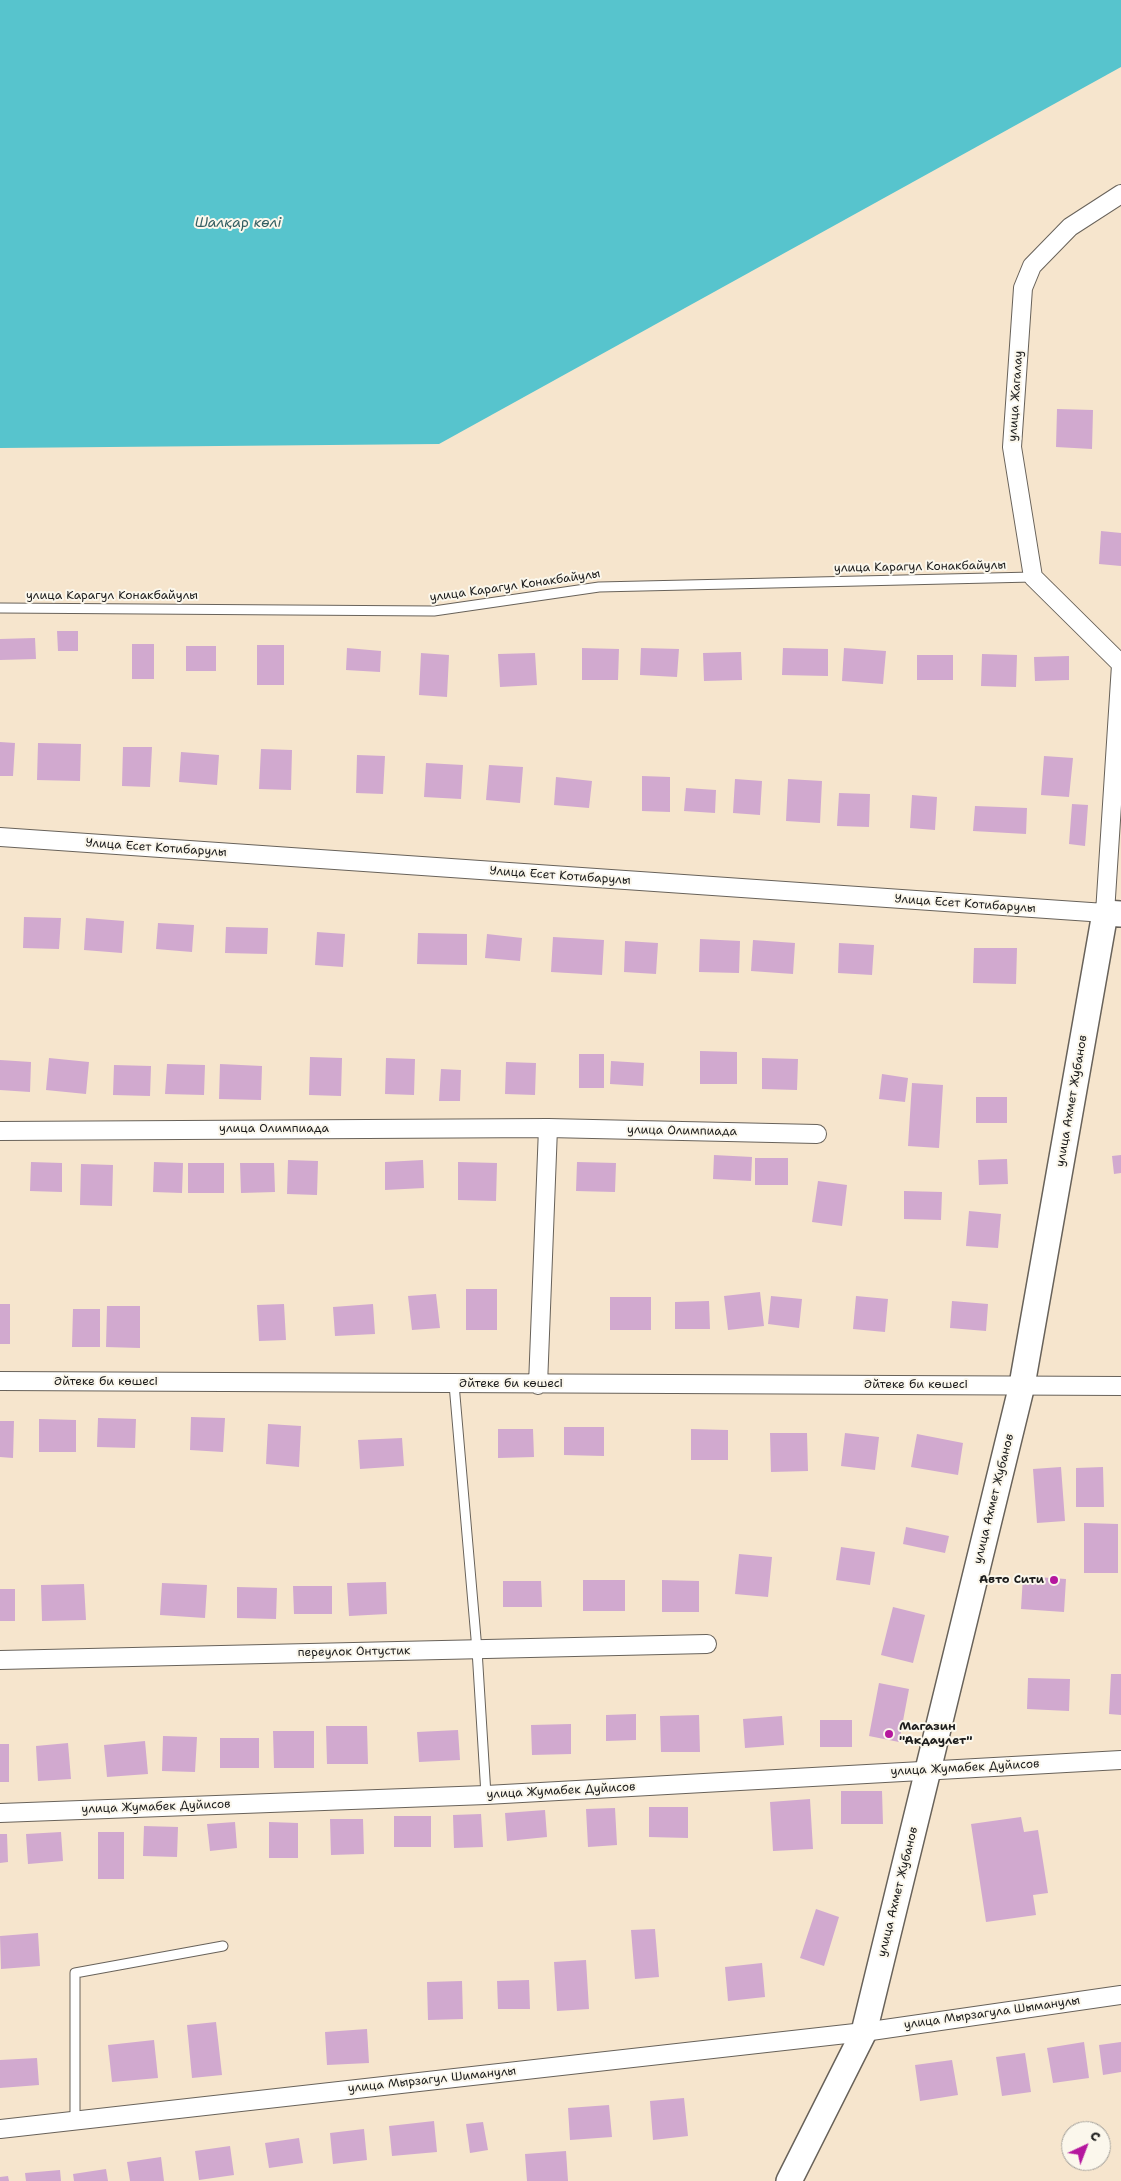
<!DOCTYPE html>
<html>
<head>
<meta charset="utf-8">
<style>
  body { margin:0 }
  #map { position:relative; width:1121px; height:2181px; overflow:hidden; background:#f6e5cd; font-family:"Shantell Sans",sans-serif }
  canvas { display:block }
  .north { position:absolute; left:1061px; top:2121px; width:50px; height:50px; box-sizing:border-box; background:#fbf7ec; border:1px solid #a29f99; border-radius:50%; rotate:43deg; font-size:14px; font-weight:700; line-height:20px; text-align:center; color:#1c1c1c }
  .north::after { content:''; display:block; margin:auto; width:18px; height:22px; background:#b5179e; clip-path:polygon(50% 0,100% 100%,50% 72%,0 100%) }
</style>
</head>
<body>
<div id="map">
<canvas width="1121" height="2181"></canvas>
<div class="north">С</div>
</div>
<script>
const g = document.querySelector('canvas').getContext('2d');
g.lineJoin = 'round';
function paint(path, color) {
  g.fillStyle = color;
  g.fill(path, 'evenodd');
}
function shape(rows) {
  const path = new Path2D();
  for (const r of rows) {
    path.moveTo(r[0], r[1]);
    for (let i = 2; i < r.length; i += 2) path.lineTo(r[i], r[i + 1]);
  }
  return path;
}
function stroke(path, color, width, dash) {
  g.strokeStyle = color;
  g.lineWidth = width;
  g.lineCap = dash ? 'butt' : 'round';
  g.setLineDash(dash || []);
  g.stroke(path);
}
function drawText(font, color, halo, rows, align = 'center') {
  g.font = font + ' "Shantell Sans",sans-serif';
  g.lineWidth = 4;
  g.setLineDash([]);
  g.textBaseline = 'middle';
  g.strokeStyle = halo;
  g.fillStyle = color;
  for (const [text, x, y, turn = 0] of rows) {
    g.save();
    g.translate(x, y);
    g.rotate((+turn || 0) * Math.PI / 180);
    g.textAlign = isNaN(turn) ? turn : align;
    if (halo) g.strokeText(text, 0, 0);
    g.fillText(text, 0, 0);
    g.restore();
  }
}
paint(shape([
  [0,0,1121,0,1121,67,439,444,0,448]
]), '#57c4cd');
paint(shape([
  [1057,409,1093,410,1092,449,1056,447],
  [1101,531,1121,533,1121,566,1099,564],
  [57,631,78,631,78,651,58,651],
  [35,638,36,659,0,660,0,639],
  [132,644,154,644,154,679,132,679],
  [257,645,284,645,284,685,257,685],
  [186,646,216,646,216,671,186,671],
  [347,648,381,651,380,672,346,670],
  [582,648,619,649,618,680,582,680],
  [641,648,679,649,677,677,640,675],
  [783,648,828,649,828,676,782,675],
  [844,648,886,651,883,684,842,681],
  [741,652,742,680,704,681,703,653],
  [421,653,449,655,447,697,419,695],
  [535,653,537,685,500,687,498,654],
  [982,654,1017,655,1016,687,981,686],
  [917,655,953,655,953,680,917,680],
  [1069,656,1069,680,1035,681,1034,657],
  [0,742,15,743,13,776,0,776],
  [38,743,81,744,80,781,37,780],
  [123,747,152,747,150,787,122,786],
  [261,749,292,750,291,790,259,789],
  [181,752,219,755,217,785,179,782],
  [357,755,385,756,383,794,356,793],
  [1044,756,1073,758,1069,797,1041,795],
  [426,763,463,765,461,799,424,797],
  [489,765,523,767,520,803,486,800],
  [642,776,670,777,670,812,642,811],
  [556,777,592,781,589,808,554,805],
  [735,779,762,781,760,815,733,813],
  [788,779,822,781,820,823,786,821],
  [686,788,716,790,715,813,684,811],
  [839,793,870,794,869,827,837,826],
  [912,795,937,797,935,830,910,828],
  [1072,804,1088,805,1085,846,1069,844],
  [975,806,1027,808,1026,834,973,831],
  [24,917,61,918,59,949,23,948],
  [86,918,124,921,122,953,84,950],
  [158,923,194,925,192,952,156,949],
  [226,927,268,928,267,954,225,953],
  [317,932,345,934,343,967,315,965],
  [418,933,467,934,467,965,417,964],
  [487,934,522,938,520,961,485,958],
  [553,937,604,940,602,975,551,972],
  [700,939,740,941,739,973,699,972],
  [753,940,795,943,793,974,751,971],
  [625,941,658,943,656,974,624,972],
  [839,943,874,945,872,975,838,973],
  [974,948,1017,948,1016,984,973,983],
  [700,1051,737,1052,737,1084,700,1084],
  [579,1054,604,1054,604,1088,579,1088],
  [310,1057,342,1058,341,1096,309,1095],
  [49,1058,89,1062,86,1094,46,1090],
  [386,1058,415,1059,414,1095,385,1094],
  [762,1058,798,1059,797,1090,762,1089],
  [0,1060,31,1062,30,1092,0,1090],
  [611,1061,644,1063,643,1086,610,1084],
  [506,1062,536,1063,535,1095,505,1094],
  [167,1064,205,1065,204,1095,165,1094],
  [220,1064,262,1066,261,1100,219,1099],
  [114,1065,151,1066,150,1096,113,1095],
  [441,1069,461,1070,460,1101,439,1101],
  [882,1074,908,1078,905,1102,879,1099],
  [912,1083,943,1085,939,1148,908,1146],
  [976,1097,1007,1097,1007,1123,976,1123],
  [714,1155,752,1157,751,1181,713,1179],
  [1121,1155,1121,1173,1114,1174,1112,1156],
  [755,1158,788,1158,788,1185,755,1185],
  [1007,1159,1008,1184,979,1185,978,1160],
  [288,1160,318,1161,317,1195,287,1194],
  [423,1160,424,1188,385,1190,385,1162],
  [31,1162,62,1163,62,1192,30,1191],
  [154,1162,183,1163,182,1193,153,1192],
  [458,1162,497,1163,496,1201,458,1200],
  [577,1162,616,1163,615,1192,576,1191],
  [188,1163,224,1163,224,1193,188,1193],
  [240,1163,274,1163,275,1192,241,1193],
  [81,1164,113,1165,112,1206,80,1205],
  [818,1181,847,1185,842,1226,812,1222],
  [904,1191,942,1192,941,1220,904,1219],
  [969,1211,1001,1214,998,1248,966,1246],
  [466,1289,497,1289,497,1330,466,1330],
  [760,1292,764,1326,728,1330,724,1296],
  [436,1294,440,1328,412,1330,408,1296],
  [771,1296,802,1299,799,1328,768,1324],
  [856,1296,888,1299,885,1332,853,1329],
  [610,1297,651,1297,651,1330,610,1330],
  [709,1301,710,1329,675,1329,675,1302],
  [952,1301,988,1304,986,1331,950,1328],
  [0,1304,10,1304,10,1344,0,1344],
  [284,1304,286,1340,259,1341,257,1305],
  [373,1304,375,1334,335,1336,333,1307],
  [107,1306,140,1306,140,1348,106,1347],
  [73,1309,100,1309,100,1347,72,1347],
  [191,1417,225,1418,223,1452,190,1450],
  [98,1418,136,1419,135,1448,97,1447],
  [39,1419,76,1420,76,1452,39,1452],
  [0,1421,14,1421,13,1458,0,1457],
  [268,1424,301,1426,299,1467,266,1464],
  [564,1427,604,1427,604,1456,564,1455],
  [498,1429,533,1429,534,1457,498,1458],
  [691,1429,728,1430,728,1460,691,1460],
  [770,1433,807,1433,808,1471,771,1472],
  [845,1433,879,1437,875,1470,841,1466],
  [917,1434,963,1443,958,1475,911,1467],
  [402,1438,404,1466,360,1469,358,1440],
  [1061,1467,1065,1521,1037,1523,1033,1469],
  [1103,1467,1104,1507,1076,1507,1076,1468],
  [1084,1523,1118,1524,1118,1573,1084,1573],
  [906,1527,949,1536,945,1553,903,1544],
  [841,1547,875,1552,870,1585,836,1580],
  [739,1554,772,1557,768,1597,735,1594],
  [1023,1576,1066,1579,1064,1612,1021,1609],
  [583,1580,625,1580,625,1611,583,1611],
  [662,1580,699,1581,699,1612,662,1612],
  [503,1581,541,1581,542,1607,503,1607],
  [386,1582,387,1614,349,1616,347,1583],
  [162,1583,207,1585,205,1618,160,1615],
  [84,1584,86,1620,42,1621,41,1585],
  [293,1586,332,1586,332,1614,294,1614],
  [237,1587,277,1588,276,1619,237,1618],
  [0,1589,15,1589,15,1621,0,1621],
  [893,1607,925,1615,913,1663,881,1655],
  [1111,1674,1121,1674,1121,1715,1109,1714],
  [1028,1678,1070,1679,1069,1711,1027,1709],
  [879,1683,909,1689,899,1742,869,1736],
  [636,1714,636,1740,606,1741,606,1715],
  [699,1715,700,1752,661,1752,660,1716],
  [782,1716,784,1745,745,1748,743,1719],
  [820,1720,852,1720,852,1747,820,1747],
  [571,1724,571,1754,532,1755,531,1725],
  [326,1726,367,1726,368,1764,327,1764],
  [458,1730,460,1760,419,1762,417,1732],
  [273,1731,314,1731,314,1768,274,1768],
  [163,1736,197,1737,195,1772,162,1771],
  [220,1738,259,1738,259,1768,220,1768],
  [145,1741,148,1774,107,1777,104,1745],
  [68,1743,71,1779,38,1781,36,1746],
  [0,1744,9,1744,9,1782,0,1782],
  [841,1791,882,1791,883,1824,841,1824],
  [810,1799,813,1849,773,1851,770,1802],
  [649,1807,688,1807,688,1838,649,1837],
  [615,1808,617,1845,588,1847,586,1809],
  [545,1810,547,1837,507,1841,505,1813],
  [481,1814,483,1847,454,1848,453,1815],
  [394,1816,431,1816,431,1847,394,1847],
  [1021,1817,1024,1832,1038,1830,1048,1893,1033,1895,1036,1915,986,1922,971,1824],
  [330,1819,363,1819,364,1854,331,1855],
  [235,1822,237,1848,210,1851,207,1824],
  [269,1822,298,1823,298,1858,269,1858],
  [144,1826,178,1827,177,1857,143,1856],
  [61,1832,63,1861,28,1864,26,1834],
  [98,1832,124,1832,124,1879,98,1879],
  [0,1834,7,1834,8,1862,0,1863],
  [816,1909,839,1917,824,1966,800,1958],
  [655,1929,659,1977,635,1979,631,1930],
  [38,1933,40,1966,1,1969,0,1936],
  [586,1960,589,2009,557,2011,554,1962],
  [762,1963,765,1997,728,2001,725,1967],
  [529,1980,530,2009,498,2009,497,1981],
  [462,1981,463,2019,428,2020,427,1982],
  [216,2022,222,2075,192,2078,187,2025],
  [367,2029,369,2063,327,2065,325,2032],
  [154,2040,158,2078,112,2082,108,2045],
  [1084,2042,1089,2078,1053,2083,1047,2048],
  [1121,2042,1121,2072,1103,2075,1099,2045],
  [1025,2053,1031,2092,1002,2096,996,2057],
  [37,2058,39,2085,0,2088,0,2060],
  [952,2060,958,2095,920,2101,915,2065],
  [684,2098,688,2136,653,2140,650,2101],
  [609,2105,612,2137,570,2140,568,2108],
  [434,2121,437,2152,392,2156,389,2126],
  [483,2122,488,2150,470,2153,466,2124],
  [364,2129,367,2160,333,2164,330,2133],
  [299,2138,303,2163,269,2168,265,2143],
  [230,2146,234,2175,199,2180,195,2151],
  [566,2151,568,2181,527,2181,525,2154],
  [161,2157,164,2181,130,2181,127,2162],
  [106,2169,108,2181,74,2181,73,2174],
  [60,2170,61,2181,26,2181,25,2173],
  [8,2176,9,2181,0,2181,0,2177]
]), '#d1a9cf');
const lane = shape([
  [0,608,434,611,599,587,1033,577],
  [454,1384,477,1650,486,1795],
  [75,2120,75,1973,223,1946]
]);
const street = shape([
  [1121,194,1070,227,1032,266,1023,288,1012,447,1033,577,1121,664],
  [0,837,1105,913,1121,665],
  [548,1128,817,1134],
  [0,1131,548,1128,538,1385],
  [0,1381,1121,1386],
  [0,1660,707,1644],
  [0,1813,486,1795,1121,1760],
  [0,2129,864,2032,1121,1995]
]);
const secondary = shape([
  [789,2181,864,2032,1022,1385,1105,913,1121,914]
]);
stroke(lane, '#68625a', 11);
stroke(street, '#68625a', 20);
stroke(secondary, '#68625a', 28);
stroke(lane, '#fff', 9);
stroke(street, '#fff', 18);
stroke(secondary, '#fff', 25);
for (const [x, y, r, color] of [
  [1054,1580,5,"#b5179e"],
  [889,1734,5,"#b5179e"]
]) {
  const dot = new Path2D();
  dot.arc(x, y, r, 0, 2 * Math.PI);
  g.fillStyle = color;
  g.fill(dot);
  stroke(dot, '#fbf7ec', 2);
}
drawText('12px', '#1c1c1c', '#fbf7ec', [
  ["улица Жагалау",1016,396,-86],
  ["улица Карагул Конакбайулы",920,567,-1],
  ["улица Карагул Конакбайулы",515,586,-8],
  ["улица Карагул Конакбайулы",112,596],
  ["Улица Есет Котибарулы",156,848,4],
  ["Улица Есет Котибарулы",560,876,4],
  ["Улица Есет Котибарулы",965,904,4],
  ["улица Ахмет Жубанов",1072,1101,-80],
  ["улица Олимпиада",274,1129],
  ["улица Олимпиада",682,1131,1],
  ["Әйтеке би көшесі",106,1382],
  ["Әйтеке би көшесі",511,1384],
  ["Әйтеке би көшесі",916,1385],
  ["улица Ахмет Жубанов",994,1499,-76],
  ["переулок Онтустик",354,1652,-1],
  ["улица Жумабек Дуйисов",965,1768,-3],
  ["улица Жумабек Дуйисов",561,1791,-3],
  ["улица Жумабек Дуйисов",156,1807,-2],
  ["улица Ахмет Жубанов",898,1892,-76],
  ["улица Мырзагула Шыманулы",992,2013,-8],
  ["улица Мырзагул Шиманулы",432,2080,-6]
]);
drawText('bold 12px', '#1c1c1c', '#fbf7ec', [
  ["Авто Сити",1044,1580],
  ["Магазин",899,1727,"left"],
  ["\"Акдаулет\"",899,1741,"left"]
], 'right');
drawText('italic 14px', '#345f63', '#fbf7ec', [
  ["Шалқар көлі",238,223]
]);
</script>
</body>
</html>
